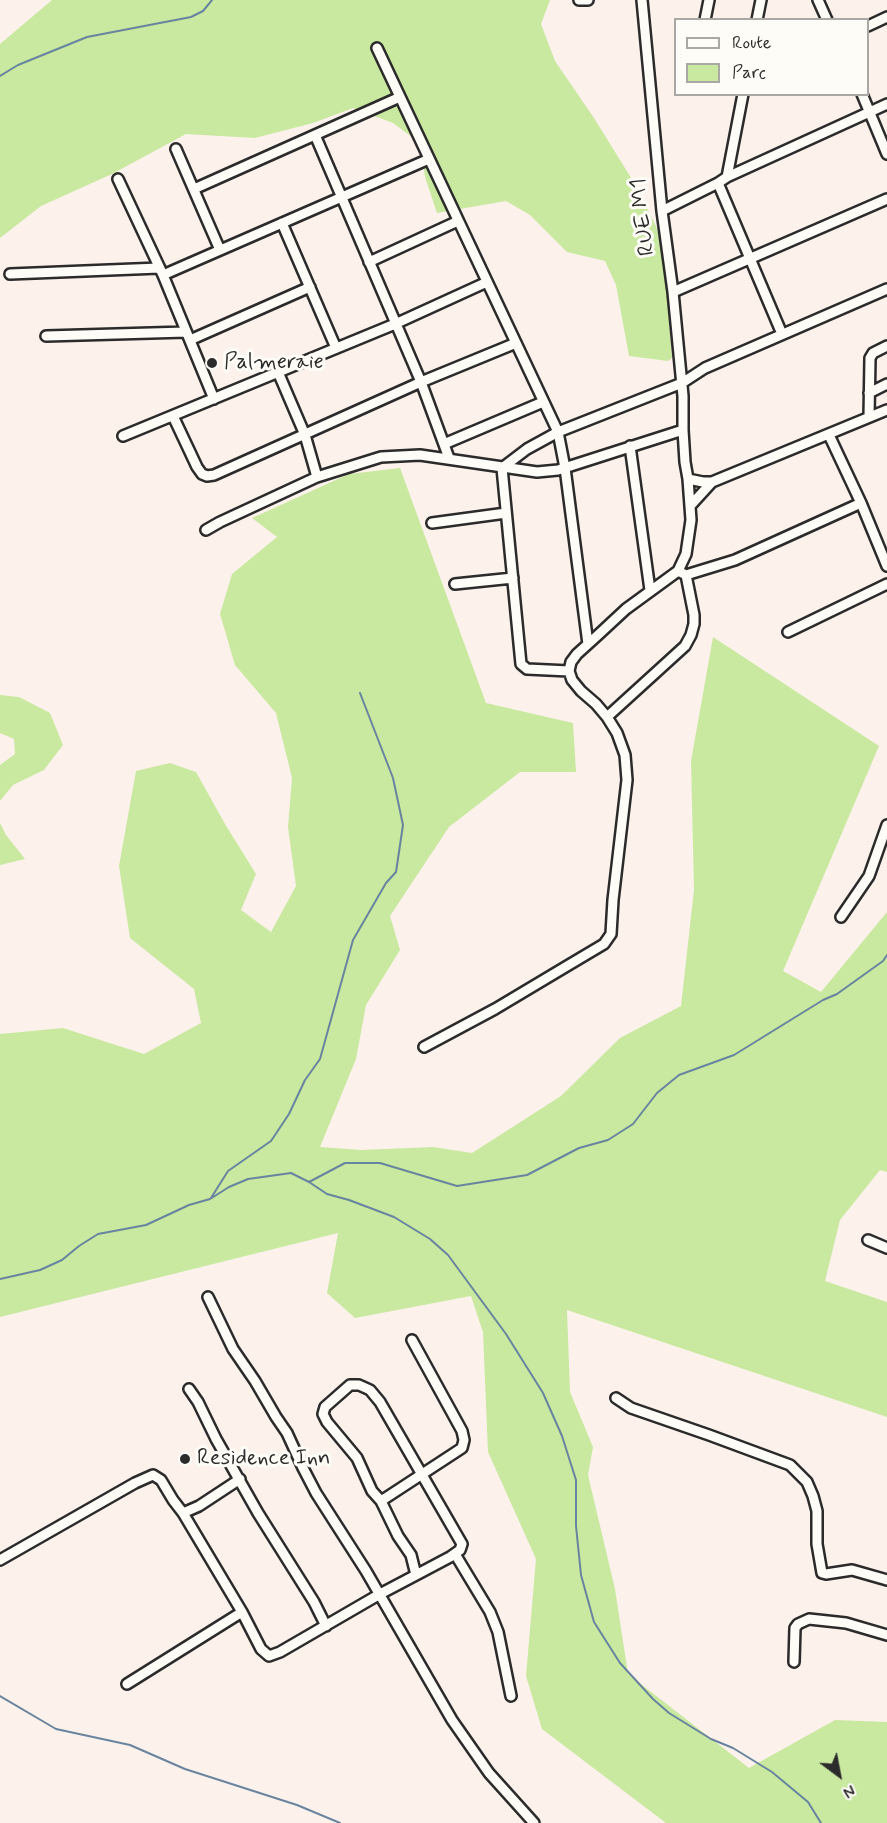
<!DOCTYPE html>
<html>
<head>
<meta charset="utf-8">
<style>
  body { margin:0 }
  #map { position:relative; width:887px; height:1823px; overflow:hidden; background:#fcf2eb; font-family:Mynerve,sans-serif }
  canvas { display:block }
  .legend { position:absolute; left:674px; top:18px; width:195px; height:78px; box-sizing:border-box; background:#fdfcf7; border:2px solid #a9a8a5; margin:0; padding:8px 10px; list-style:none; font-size:18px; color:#2b2b2b }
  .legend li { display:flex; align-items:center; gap:12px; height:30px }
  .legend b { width:30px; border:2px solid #a9a8a5 }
  .north { position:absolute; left:809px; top:1745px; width:60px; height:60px; -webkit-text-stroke:4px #fdfcf7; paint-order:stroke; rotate:148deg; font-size:16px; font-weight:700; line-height:24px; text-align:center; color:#2b2b2b }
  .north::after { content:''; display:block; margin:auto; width:21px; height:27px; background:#2b2b2b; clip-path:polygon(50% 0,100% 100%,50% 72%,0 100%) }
</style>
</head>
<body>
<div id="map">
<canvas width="887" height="1823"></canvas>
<ul class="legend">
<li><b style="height:8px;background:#fdfcf7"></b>Route</li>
<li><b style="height:16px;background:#c9e8a0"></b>Parc</li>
</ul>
<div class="north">N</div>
</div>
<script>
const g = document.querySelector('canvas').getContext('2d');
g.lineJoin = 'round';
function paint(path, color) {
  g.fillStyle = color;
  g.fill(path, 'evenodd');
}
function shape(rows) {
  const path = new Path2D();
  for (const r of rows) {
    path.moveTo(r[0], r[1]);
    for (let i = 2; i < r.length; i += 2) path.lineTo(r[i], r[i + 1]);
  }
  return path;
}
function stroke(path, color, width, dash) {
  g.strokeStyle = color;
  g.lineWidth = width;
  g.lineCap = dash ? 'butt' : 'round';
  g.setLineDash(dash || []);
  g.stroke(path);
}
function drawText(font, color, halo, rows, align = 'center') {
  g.font = font + ' Mynerve,sans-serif';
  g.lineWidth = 6;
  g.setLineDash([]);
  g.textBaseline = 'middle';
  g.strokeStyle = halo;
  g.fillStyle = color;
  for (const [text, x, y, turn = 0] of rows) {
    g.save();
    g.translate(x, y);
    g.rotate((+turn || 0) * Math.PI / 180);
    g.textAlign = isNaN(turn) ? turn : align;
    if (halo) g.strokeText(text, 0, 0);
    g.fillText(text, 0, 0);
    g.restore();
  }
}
paint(shape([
  [52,0,550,0,541,24,555,61,594,118,633,181,656,226,664,254,672,358,668,361,629,356,616,285,605,261,567,252,530,215,506,201,437,213,425,177,420,143,393,123,353,108,313,123,255,138,186,134,112,174,41,206,0,238,0,44],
  [400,468,486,703,573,723,576,772,520,772,449,827,390,916,400,950,366,1005,356,1059,320,1147,361,1150,433,1147,472,1153,561,1096,620,1038,681,1006,694,890,691,761,713,637,879,746,783,971,821,992,887,912,887,1172,880,1170,840,1220,825,1281,887,1302,887,1417,567,1310,570,1392,593,1447,588,1475,615,1589,628,1674,749,1768,835,1720,887,1722,887,1823,666,1823,542,1729,526,1676,536,1559,488,1452,483,1332,471,1296,355,1318,327,1293,338,1233,0,1317,0,1034,63,1028,144,1054,201,1023,194,989,130,938,119,866,136,771,170,763,196,772,225,824,256,874,241,910,271,932,296,886,288,827,292,778,276,713,235,665,220,614,232,574,277,537,252,518,349,474],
  [0,695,19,697,50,713,63,745,44,770,13,785,0,801,0,765,15,754,14,739,0,733],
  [0,823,6,835,25,859,0,865]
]), '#c9e8a0');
stroke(shape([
  [0,76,18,65,87,37,191,17,203,11,212,0],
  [309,1182,345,1163,380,1163,457,1186,527,1175,579,1148,608,1140,633,1124,657,1093,679,1075,734,1055,823,1000,837,994,883,961,887,955],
  [211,1198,228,1171,271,1141,289,1114,305,1080,320,1059,353,940,386,883,396,872,403,825,393,778,360,693],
  [0,1279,40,1270,62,1260,79,1246,98,1234,146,1225,189,1205,210,1199,229,1187,248,1179,291,1173,309,1182,327,1194,349,1200,394,1217,430,1239,448,1255,506,1334,543,1393,562,1436,576,1480,576,1526,581,1575,594,1622,620,1663,653,1699,669,1713,711,1739,733,1748,772,1772,808,1802,821,1823],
  [0,1696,56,1729,130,1745,185,1769,297,1805,340,1823]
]), '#69849f', 2);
const minor = shape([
  [579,0,588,0],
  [642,0,662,211,673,292,683,396,683,430,685,462,688,479,703,482,712,482,887,410],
  [818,0,827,20],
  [705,20,709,0],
  [757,20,761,0],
  [868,26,887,17],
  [377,48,558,432,565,468,588,644],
  [862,94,887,154],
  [315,135,421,382,449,458],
  [176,149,220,250],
  [727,177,743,94],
  [118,179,163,275,214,399],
  [718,183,782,334],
  [194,189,400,97],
  [662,211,718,183,727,177,887,104],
  [282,223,336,348],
  [369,262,458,221],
  [10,274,159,268],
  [163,275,429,159],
  [673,292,887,199],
  [46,336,186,332],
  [190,340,310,287],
  [278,372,305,435,317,477],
  [869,393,887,384],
  [173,416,197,467,202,474,207,476,214,475,421,382,516,343],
  [869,417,870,358,873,353,887,346],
  [829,435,861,503,887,566],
  [123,436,395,324,487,282],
  [444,444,543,402],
  [630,446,650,590],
  [691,505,712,482],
  [432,523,506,513],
  [206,530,220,522,317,477,381,457,420,455,537,472,558,470,683,430],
  [678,571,686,575,735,560,861,503],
  [455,584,513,578],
  [788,632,887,584],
  [569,671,527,669,521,664,502,468,527,449,558,432,682,383,705,368,887,289],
  [607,717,685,646,691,635,694,624,694,615,686,575],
  [841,917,869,876,887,825],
  [424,1047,495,1009,567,966,604,944,611,934,613,900,627,780,625,755,617,733,607,717,596,704,581,691,572,680,569,671,571,662,577,654,598,635,626,609,678,571,686,554,691,520,688,479],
  [868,1240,887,1248],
  [208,1297,233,1349,255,1381,276,1417,287,1433,303,1468,316,1493,366,1571,452,1720,489,1773,534,1823],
  [350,1385,359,1385,370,1390,380,1402,462,1544,460,1550,450,1557,416,1575,411,1555,398,1536,381,1501,372,1491,357,1458,327,1422,323,1414,325,1407,350,1385],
  [189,1389,198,1402,216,1439,258,1513,314,1602,326,1626],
  [616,1398,631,1408,709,1435,790,1465,807,1482,813,1496,817,1511,817,1544,822,1573,826,1574,852,1570,887,1580],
  [381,1501,462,1448,464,1440,462,1431,412,1340],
  [183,1513,242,1612],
  [455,1554,490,1612,498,1632,511,1696],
  [0,1560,135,1483,153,1475,161,1480,173,1500,183,1513,199,1506,240,1479],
  [794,1662,795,1628,798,1624,809,1619,846,1623,887,1635],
  [127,1684,242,1612,261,1649,269,1656,280,1652,380,1594,416,1575]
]);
stroke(minor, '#2b2b2b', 14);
stroke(minor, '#fdfcf7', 9);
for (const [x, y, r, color] of [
  [212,363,6,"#2b2b2b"],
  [185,1459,6,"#2b2b2b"]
]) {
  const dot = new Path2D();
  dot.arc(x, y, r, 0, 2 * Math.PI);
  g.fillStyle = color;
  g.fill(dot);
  stroke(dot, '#fdfcf7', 2);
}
drawText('22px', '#2b2b2b', '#fdfcf7', [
  ["RUE M1",644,217,-97]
]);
drawText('22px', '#2b2b2b', '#fdfcf7', [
  ["Palmeraie",224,363],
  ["Residence Inn",197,1459]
], 'left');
</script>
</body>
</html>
